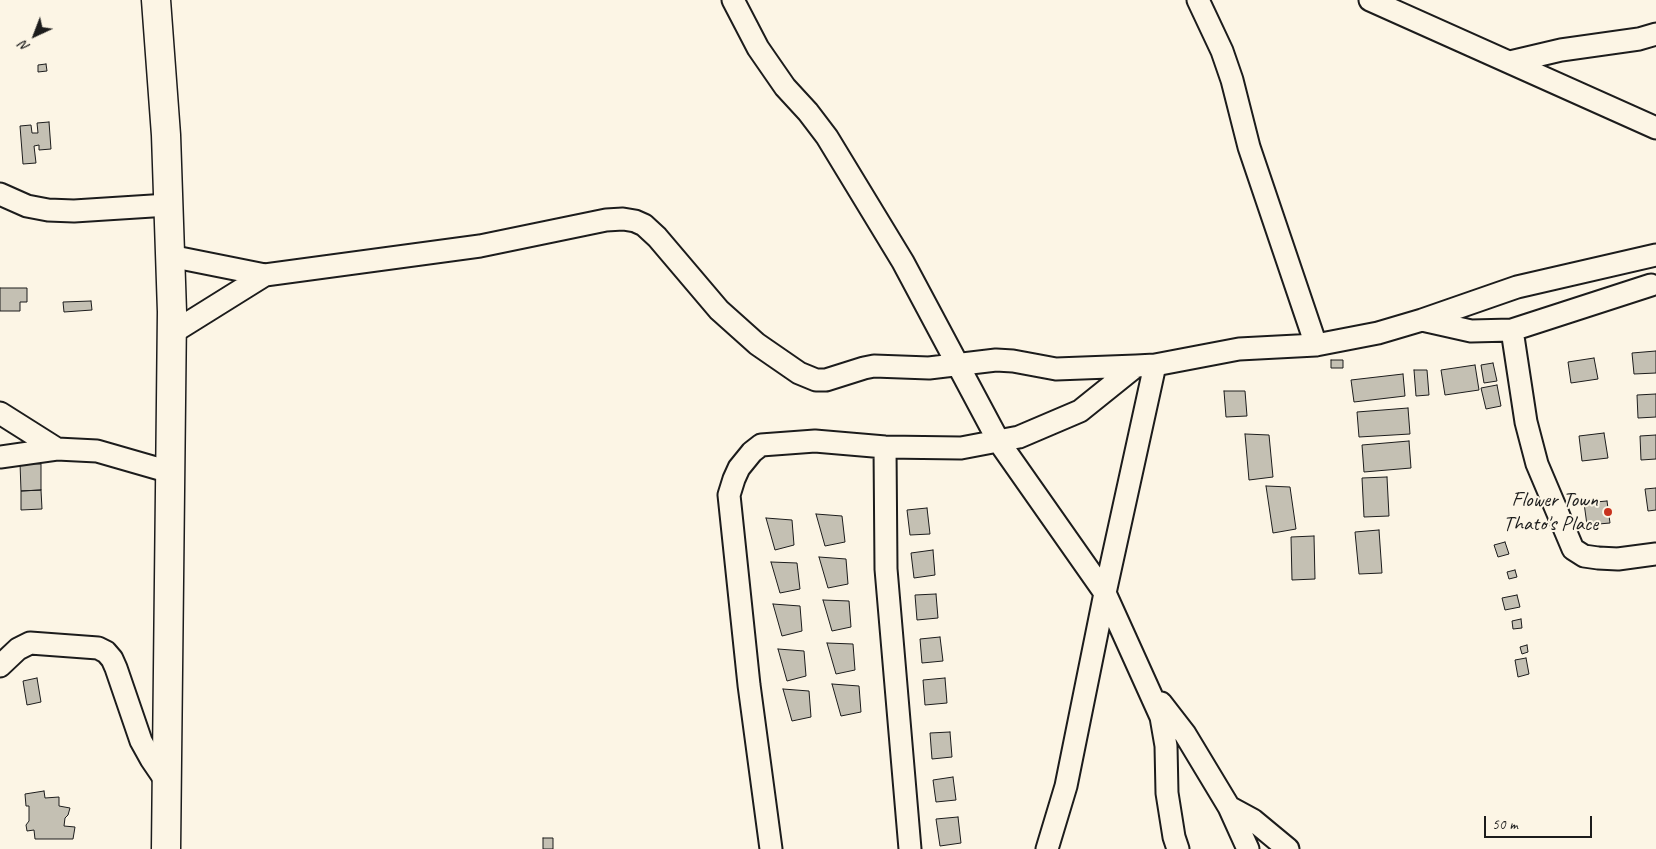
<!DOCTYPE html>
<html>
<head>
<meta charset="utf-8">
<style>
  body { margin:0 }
  #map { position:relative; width:1656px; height:849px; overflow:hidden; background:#fcf5e5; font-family:Caveat,sans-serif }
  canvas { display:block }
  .north { position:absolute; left:10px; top:10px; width:50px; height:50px; -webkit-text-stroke:4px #fcf5e5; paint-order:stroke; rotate:223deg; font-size:14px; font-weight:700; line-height:20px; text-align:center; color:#1c1c1c }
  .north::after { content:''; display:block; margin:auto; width:18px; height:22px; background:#1c1c1c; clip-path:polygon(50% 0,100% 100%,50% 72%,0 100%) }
  .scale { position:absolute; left:1484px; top:816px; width:108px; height:22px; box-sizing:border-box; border:2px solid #1c1c1c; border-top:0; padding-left:6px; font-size:15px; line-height:18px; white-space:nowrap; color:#1c1c1c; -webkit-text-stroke:4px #fcf5e5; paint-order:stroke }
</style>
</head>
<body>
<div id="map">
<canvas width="1656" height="849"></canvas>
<div class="north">N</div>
<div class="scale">50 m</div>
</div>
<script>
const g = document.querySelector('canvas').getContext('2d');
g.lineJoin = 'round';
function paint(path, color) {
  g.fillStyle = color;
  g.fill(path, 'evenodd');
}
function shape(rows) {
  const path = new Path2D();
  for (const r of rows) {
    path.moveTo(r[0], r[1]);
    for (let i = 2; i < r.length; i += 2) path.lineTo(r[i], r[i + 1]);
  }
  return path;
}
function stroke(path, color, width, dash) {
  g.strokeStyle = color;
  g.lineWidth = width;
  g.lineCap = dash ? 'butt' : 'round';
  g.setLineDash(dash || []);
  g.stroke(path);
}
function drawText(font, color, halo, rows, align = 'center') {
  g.font = font + ' Caveat,sans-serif';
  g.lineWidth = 4;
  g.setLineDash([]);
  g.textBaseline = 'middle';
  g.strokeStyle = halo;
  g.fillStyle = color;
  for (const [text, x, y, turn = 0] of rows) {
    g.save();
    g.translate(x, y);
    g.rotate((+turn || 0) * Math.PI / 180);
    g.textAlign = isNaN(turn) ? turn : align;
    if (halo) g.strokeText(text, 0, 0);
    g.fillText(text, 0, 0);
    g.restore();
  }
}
const building = shape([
  [46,64,47,71,38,72,38,65,46,64],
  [49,122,51,149,39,150,39,145,34,146,36,163,23,164,20,126,31,125,32,133,38,133,37,123,49,122],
  [0,288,27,288,27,302,20,302,20,311,0,311,0,288],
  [91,301,92,310,64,312,63,302,91,301],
  [1656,351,1656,373,1634,374,1632,353,1656,351],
  [1594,358,1598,379,1571,383,1568,362,1594,358],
  [1331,360,1343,360,1343,368,1331,368,1331,360],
  [1493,363,1497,381,1484,383,1481,365,1493,363],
  [1475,365,1479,390,1445,395,1441,370,1475,365],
  [1414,370,1427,370,1429,395,1416,396,1414,370],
  [1403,374,1405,396,1354,402,1351,380,1403,374],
  [1497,385,1501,406,1486,409,1481,388,1497,385],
  [1224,391,1245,391,1247,416,1226,417,1224,391],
  [1656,394,1656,417,1638,418,1637,395,1656,394],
  [1408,408,1410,434,1359,437,1357,412,1408,408],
  [1604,433,1608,458,1582,461,1579,436,1604,433],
  [1245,434,1269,435,1273,477,1249,480,1245,434],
  [1656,435,1656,459,1641,460,1640,436,1656,435],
  [1409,441,1411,468,1364,472,1362,445,1409,441],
  [20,463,41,464,41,490,21,491,20,463],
  [1387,477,1389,516,1364,517,1362,478,1387,477],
  [1266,486,1290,487,1296,529,1273,533,1266,486],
  [1656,488,1656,510,1648,511,1645,489,1656,488],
  [41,490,42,509,21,510,21,491,41,490],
  [1607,501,1610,523,1587,525,1584,503,1607,501],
  [927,508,930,534,910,535,907,510,927,508],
  [816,514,842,516,845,542,825,546,816,514],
  [766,518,792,520,794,545,775,550,766,518],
  [1379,530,1382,573,1359,574,1355,532,1379,530],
  [1314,536,1315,579,1292,580,1291,537,1314,536],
  [1505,542,1509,554,1498,557,1494,545,1505,542],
  [933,550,935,575,914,578,911,553,933,550],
  [819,557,846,559,848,584,828,588,819,557],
  [771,562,797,563,800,589,780,593,771,562],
  [1515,570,1517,577,1509,579,1507,572,1515,570],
  [936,594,938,618,917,620,915,595,936,594],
  [1517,595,1520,607,1505,610,1502,598,1517,595],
  [823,600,849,601,851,627,832,631,823,600],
  [773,604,800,606,802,631,782,636,773,604],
  [1521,619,1522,628,1513,629,1512,621,1521,619],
  [940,637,943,661,922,663,920,639,940,637],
  [827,643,853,644,855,670,836,674,827,643],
  [1527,645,1528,652,1522,654,1520,647,1527,645],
  [778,649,804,651,806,676,787,681,778,649],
  [1526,658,1529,674,1518,677,1515,660,1526,658],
  [37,678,41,702,27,705,23,681,37,678],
  [945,678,947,703,925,705,923,680,945,678],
  [832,684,859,686,861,712,841,716,832,684],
  [783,689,809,691,811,717,792,721,783,689],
  [950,732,952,757,932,759,930,733,950,732],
  [953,777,956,800,936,802,933,780,953,777],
  [44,791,45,798,59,797,59,806,70,808,68,815,65,818,64,826,75,827,73,839,35,839,34,830,27,831,26,825,29,821,29,806,26,806,25,794,44,791],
  [958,817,961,843,940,846,936,819,958,817],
  [543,838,553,838,553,849,543,849,543,838]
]);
paint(building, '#c4c0b3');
stroke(building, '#1c1c1c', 1);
const minor = shape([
  [733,0,758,48,785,87,808,112,827,137,903,262,999,442,1105,593,1161,717,1166,746,1167,793,1174,837,1178,849],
  [1198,0,1222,51,1232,80,1249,147,1316,345],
  [1370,0,1656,128],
  [1510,62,1561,50,1639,39,1656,34],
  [0,194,27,206,48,210,74,211,168,205],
  [170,256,265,275],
  [1422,320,1471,331,1512,330,1651,285],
  [1512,330,1526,422,1537,464,1573,549,1584,556,1598,558,1618,559,1656,554],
  [172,333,265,275,480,246,606,220,623,219,635,221,644,225,657,237,719,310,757,344,799,373,816,380,826,380,864,368,874,366,929,368,996,360,1013,361,1056,369,1136,366,1155,365,1239,349,1316,345,1378,333,1422,320,1517,287,1656,255],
  [0,413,57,449],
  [885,447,886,569,910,849],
  [0,457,57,449,97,451,170,472],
  [0,666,18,649,30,643,98,648,106,652,112,659,116,668,141,741,151,759,166,781],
  [1161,703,1185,734,1229,807,1253,820,1288,849],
  [1229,807,1248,849],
  [771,849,749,685,729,495,734,479,739,468,752,452,761,445,815,441,885,447,961,448,1019,437,1080,411,1136,366],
  [1047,849,1066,786,1105,593,1155,365]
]);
const major = shape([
  [156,0,166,135,172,312,166,849]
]);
stroke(minor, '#1c1c1c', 25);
stroke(major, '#1c1c1c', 31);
stroke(minor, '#fcf5e5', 21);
stroke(major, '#fcf5e5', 28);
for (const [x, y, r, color] of [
  [1608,512,5,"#c8321e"]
]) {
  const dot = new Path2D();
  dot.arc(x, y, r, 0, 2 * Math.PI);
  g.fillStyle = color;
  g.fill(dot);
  stroke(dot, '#fcf5e5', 2);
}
drawText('21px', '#1c1c1c', '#fcf5e5', [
  ["Flower Town",1598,500],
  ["Thato's Place",1598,524]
], 'right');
</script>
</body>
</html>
